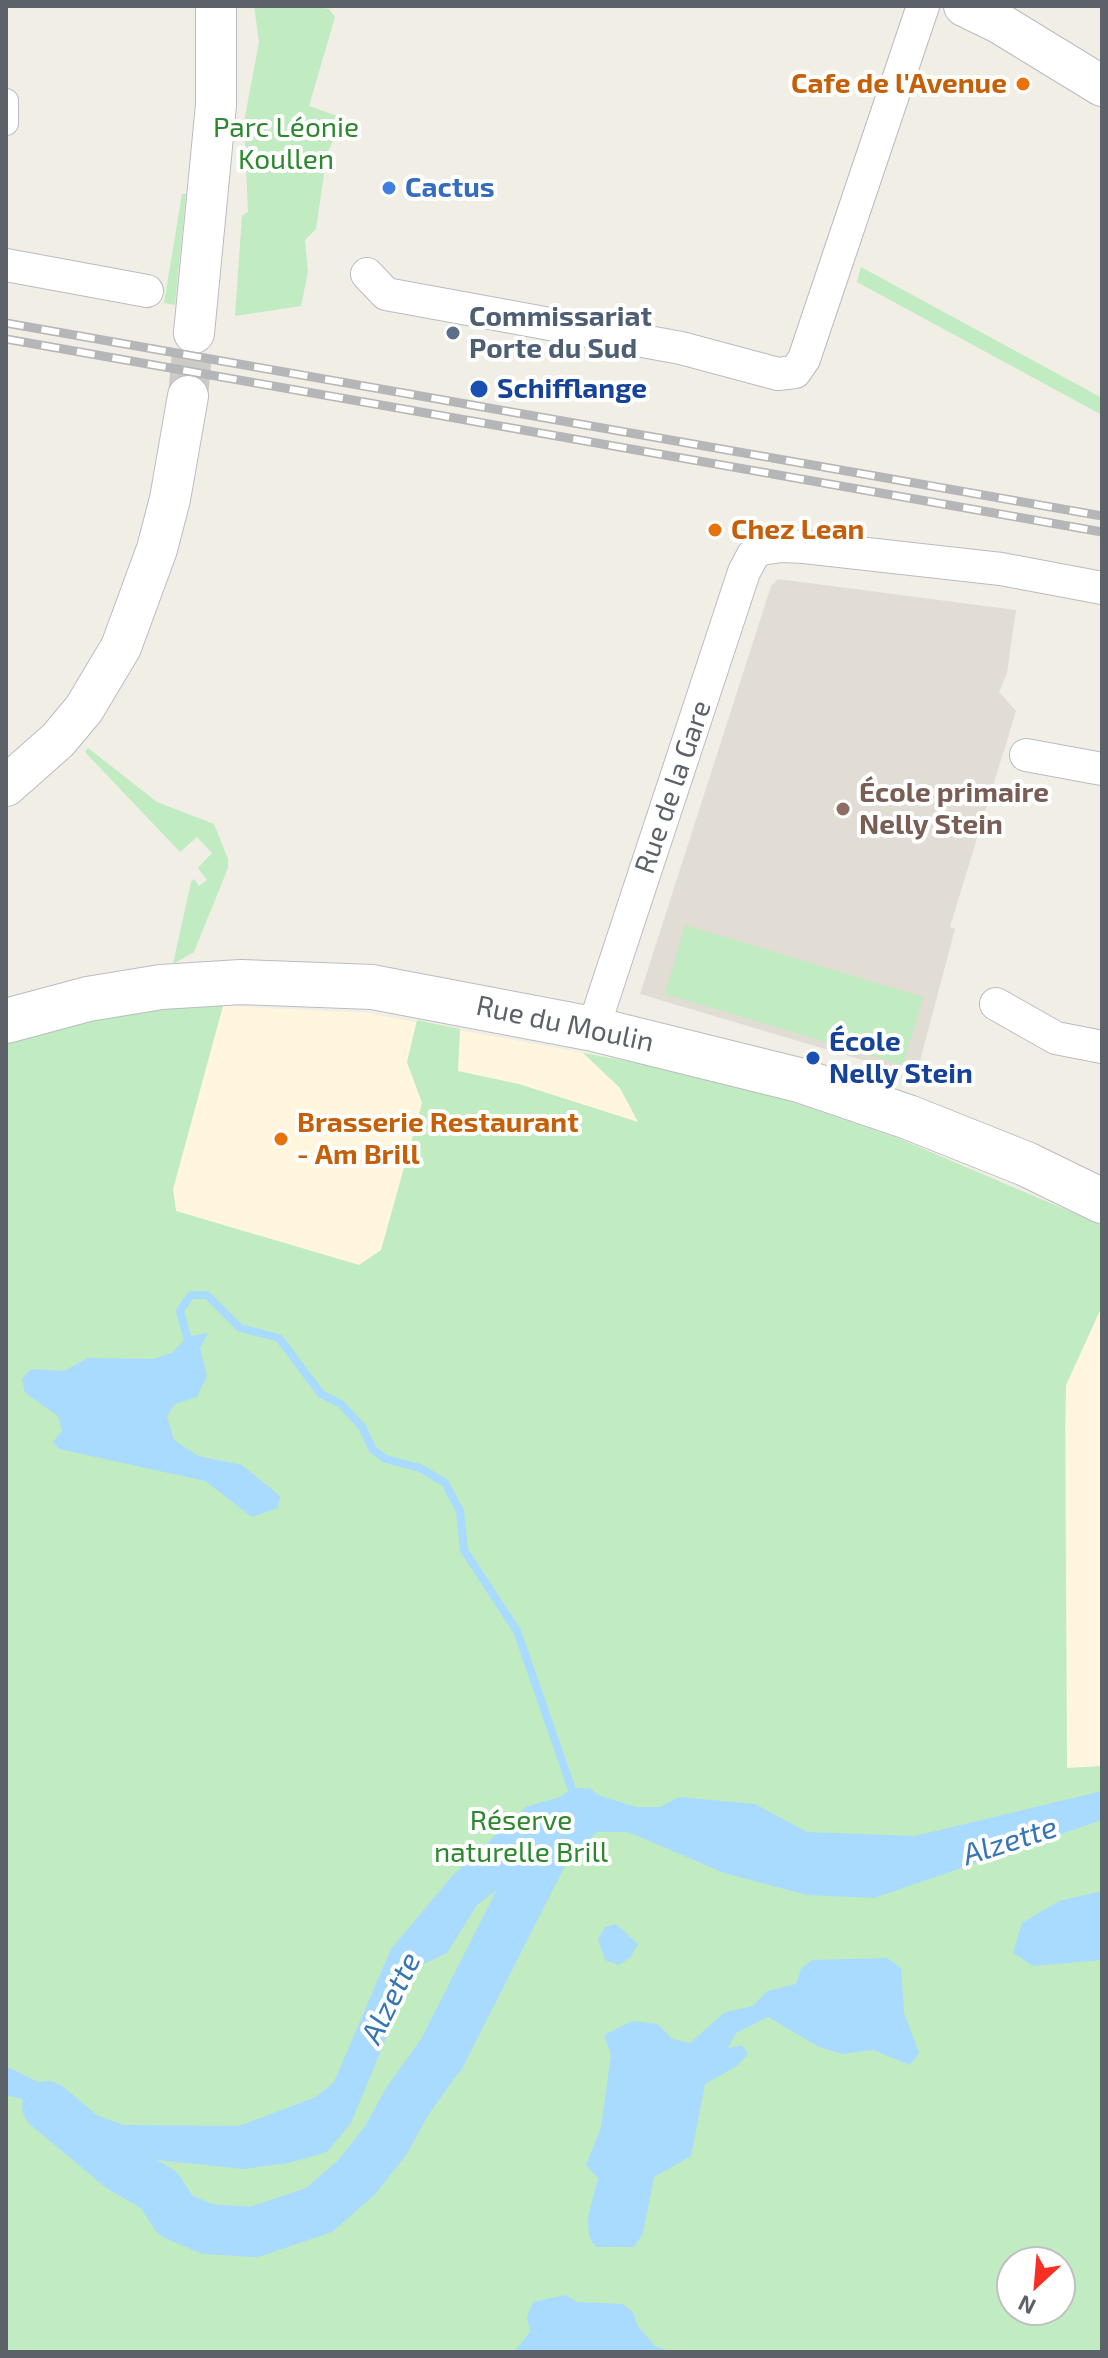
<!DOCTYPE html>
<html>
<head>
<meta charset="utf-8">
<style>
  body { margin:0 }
  #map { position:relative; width:1108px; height:2358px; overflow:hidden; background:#f1eee6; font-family:"Exo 2",sans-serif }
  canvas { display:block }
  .frame { position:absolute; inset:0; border:8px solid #5d6268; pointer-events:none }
  .north { position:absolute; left:996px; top:2246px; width:80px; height:80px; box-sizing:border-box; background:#fff; border:2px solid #bec0c3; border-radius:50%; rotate:206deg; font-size:22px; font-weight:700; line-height:32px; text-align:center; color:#5d6268 }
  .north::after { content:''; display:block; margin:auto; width:28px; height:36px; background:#fa2f23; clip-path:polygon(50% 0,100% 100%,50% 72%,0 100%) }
</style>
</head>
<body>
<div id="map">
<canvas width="1108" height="2358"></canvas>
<div class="frame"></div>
<div class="north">N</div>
</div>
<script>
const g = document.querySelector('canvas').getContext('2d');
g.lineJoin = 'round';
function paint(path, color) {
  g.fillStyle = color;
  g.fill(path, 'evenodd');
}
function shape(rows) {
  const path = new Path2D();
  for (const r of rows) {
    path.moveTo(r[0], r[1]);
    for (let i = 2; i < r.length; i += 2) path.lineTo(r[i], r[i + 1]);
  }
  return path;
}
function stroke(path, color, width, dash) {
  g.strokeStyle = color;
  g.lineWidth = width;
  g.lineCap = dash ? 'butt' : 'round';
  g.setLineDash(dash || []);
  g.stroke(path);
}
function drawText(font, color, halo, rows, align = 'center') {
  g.font = font + ' "Exo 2",sans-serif';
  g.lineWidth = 8;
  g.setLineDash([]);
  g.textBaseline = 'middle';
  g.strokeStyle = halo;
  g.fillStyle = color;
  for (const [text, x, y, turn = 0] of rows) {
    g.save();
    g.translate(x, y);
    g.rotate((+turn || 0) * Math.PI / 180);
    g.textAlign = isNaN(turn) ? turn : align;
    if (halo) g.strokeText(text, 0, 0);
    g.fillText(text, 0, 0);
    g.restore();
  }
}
paint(shape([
  [223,1006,367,1013,583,1053,620,1088,640,1122,381,1251,360,1265,176,1211,173,1190],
  [1102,1306,1102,1766,1067,1768,1066,1386]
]), '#fff6dd');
paint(shape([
  [778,579,1016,610,1007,673,999,692,1016,711,952,920,950,927,955,929,916,1076,640,994,771,586]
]), '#e1ddd5');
paint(shape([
  [254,6,312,6,329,9,335,17,309,106,343,118,327,154,316,229,305,240,308,272,301,306,235,316,242,216,248,212,244,122,259,42],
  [182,194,186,194,175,305,164,303],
  [861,267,1102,398,1102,415,857,282],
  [88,748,157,802,214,824,228,859,228,868,194,952,173,964,191,882,194,879,199,886,207,880,198,868,212,853,197,837,180,852,85,752],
  [685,925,923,997,903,1065,665,994],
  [223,1006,173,1189,176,1211,359,1265,381,1250,422,1103,407,1062,417,1020,460,1029,458,1071,519,1084,638,1122,620,1088,583,1053,676,1070,792,1102,900,1139,1102,1225,1102,1306,1066,1385,1065,1427,1067,1768,1102,1766,1102,2352,6,2352,6,1041,78,1021,160,1008],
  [1012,2262,1060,2262,1060,2310,1012,2310]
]), '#c1ebc0');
paint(shape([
  [208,1333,200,1348,207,1376,197,1397,175,1404,167,1416,174,1440,198,1456,242,1465,280,1496,278,1508,252,1517,205,1481,59,1449,53,1442,62,1431,58,1416,25,1393,22,1379,31,1369,64,1371,88,1358,154,1359,173,1352,187,1337],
  [589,1788,598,1795,636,1807,660,1807,679,1797,755,1804,807,1832,915,1836,1102,1791,1102,1820,874,1898,807,1895,724,1873,628,1832,582,1832,543,1854,477,1905,447,1953,415,1968,351,2123,327,2152,289,2163,243,2169,165,2161,124,2152,77,2132,30,2101,6,2095,6,2066,40,2083,64,2104,124,2125,239,2126,316,2097,334,2082,391,1949,454,1874,526,1807],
  [1102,1891,1102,1960,1033,1966,1013,1953,1022,1923,1059,1901],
  [616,1924,638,1944,630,1958,618,1965,605,1960,598,1939,605,1927],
  [887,1958,901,1968,904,2013,919,2053,910,2065,873,2050,842,2054,819,2047,768,2017,736,2033,728,2048,742,2045,748,2054,737,2066,705,2084,691,2156,654,2177,643,2233,634,2247,596,2247,589,2237,588,2217,598,2178,586,2165,601,2127,611,2055,604,2035,632,2021,658,2024,672,2039,690,2043,725,2012,753,2006,767,1991,796,1984,801,1969,812,1960],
  [566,2295,577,2302,622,2304,632,2311,638,2326,655,2346,671,2352,514,2352,530,2332,527,2317,533,2302]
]), '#a8dbff');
stroke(shape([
  [187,1337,180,1311,191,1295,207,1295,240,1328,279,1338,321,1394,341,1404,362,1427,373,1450,386,1459,420,1468,445,1483,460,1511,464,1550,517,1631,576,1801]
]), '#a8dbff', 8);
stroke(shape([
  [47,2106,120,2167,159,2190,175,2215,207,2229,254,2232,319,2210,357,2177,386,2140,408,2100,442,2053,543,1854,580,1813]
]), '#a8dbff', 50);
stroke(shape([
  [188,396,194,333]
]), '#cccbc6', 40, [40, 20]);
const pedestrian = shape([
  [6,101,6,123]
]);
const minor = shape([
  [6,265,147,291],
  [367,274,386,294,681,348,778,374,795,372,804,359,923,6],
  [1026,755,1102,769],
  [996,1004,1056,1038,1102,1047],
  [593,1029,744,572,753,555,761,549,781,546,804,547,1001,569,1102,588]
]);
const tertiary = shape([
  [964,6,999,23,1102,86],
  [194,333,216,105,216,6],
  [6,786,58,740,84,709,121,647,157,549,170,499,188,396]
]);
const secondary = shape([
  [6,1021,88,999,161,987,241,982,372,987,593,1029,799,1080,908,1117,1026,1164,1102,1201]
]);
stroke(pedestrian, '#b8bcc1', 26);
stroke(minor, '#b8bcc1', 34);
stroke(tertiary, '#b8bcc1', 42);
stroke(secondary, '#b9bdc3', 46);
stroke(pedestrian, '#fff', 24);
stroke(minor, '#fff', 32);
stroke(tertiary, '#fff', 40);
stroke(secondary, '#fff', 44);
const rail = shape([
  [6,323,1102,516],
  [6,339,1102,532]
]);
stroke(rail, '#b5b6b7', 9);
stroke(rail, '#fff', 6, [18]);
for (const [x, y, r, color] of [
  [1023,84,8,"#e8710a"],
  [389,188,8,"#3f7fe0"],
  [453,333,8,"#5c6f8a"],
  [479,389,10,"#1a4fb4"],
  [715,530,8,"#e8710a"],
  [843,809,8,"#8d6e63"],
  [813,1058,8,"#1a4fb4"],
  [281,1139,8,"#e8710a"]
]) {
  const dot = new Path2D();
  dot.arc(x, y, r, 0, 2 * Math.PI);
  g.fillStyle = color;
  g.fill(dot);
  stroke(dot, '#fff', 3);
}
drawText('bold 28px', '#c56008', '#fff', [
  ["Cafe de l'Avenue",1007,84,"right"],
  ["Chez Lean",731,530],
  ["Brasserie Restaurant",297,1123],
  ["- Am Brill",297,1155]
], 'left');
drawText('28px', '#2d872f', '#fff', [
  ["Parc Léonie",286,128],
  ["Koullen",286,160],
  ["Réserve",521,1821],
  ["naturelle Brill",521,1853]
]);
drawText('bold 28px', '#366cbe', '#fff', [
  ["Cactus",405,188]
], 'left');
drawText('bold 28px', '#4e5e75', '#fff', [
  ["Commissariat",469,317],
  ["Porte du Sud",469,349]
], 'left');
drawText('bold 28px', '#164399', '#fff', [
  ["Schifflange",497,389],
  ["École",829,1042],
  ["Nelly Stein",829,1074]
], 'left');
drawText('28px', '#5d6268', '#fff', [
  ["Rue de la Gare",673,787,-71],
  ["Rue du Moulin",565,1024,12]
]);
drawText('bold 28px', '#785e54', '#fff', [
  ["École primaire",859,793],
  ["Nelly Stein",859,825]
], 'left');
drawText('italic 30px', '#3676b3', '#fff', [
  ["Alzette",1010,1841,-18],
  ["Alzette",391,1998,-64]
]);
</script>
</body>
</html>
